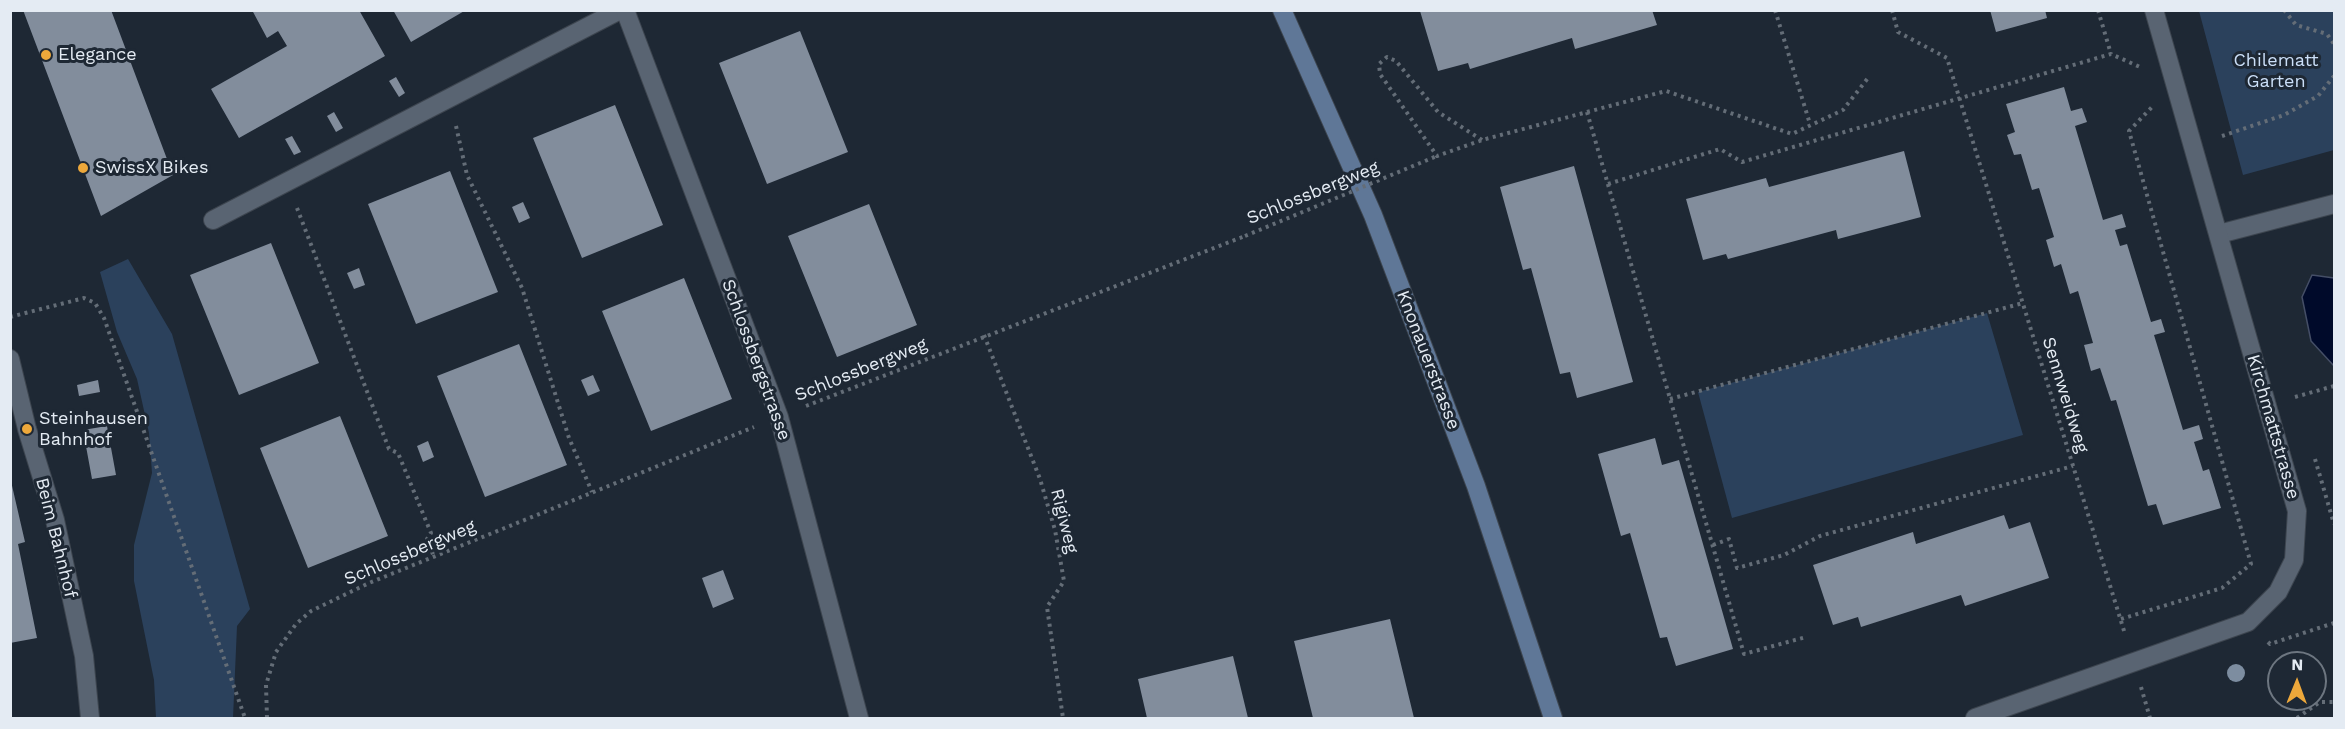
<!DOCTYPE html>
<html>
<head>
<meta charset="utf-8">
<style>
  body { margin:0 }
  #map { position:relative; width:2345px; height:729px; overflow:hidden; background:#1e2834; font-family:"Work Sans",sans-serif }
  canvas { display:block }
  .frame { position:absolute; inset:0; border:12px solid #e4ebf3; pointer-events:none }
  .north { position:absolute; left:2267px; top:651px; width:60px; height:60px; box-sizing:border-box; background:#1e2834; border:2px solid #6d7680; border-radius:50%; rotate:1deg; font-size:16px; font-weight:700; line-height:24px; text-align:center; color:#e4ebf3 }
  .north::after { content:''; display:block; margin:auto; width:21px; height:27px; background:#eda83b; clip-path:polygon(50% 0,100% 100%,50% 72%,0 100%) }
</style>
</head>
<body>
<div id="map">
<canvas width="2345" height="729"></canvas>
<div class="frame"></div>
<div class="north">N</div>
</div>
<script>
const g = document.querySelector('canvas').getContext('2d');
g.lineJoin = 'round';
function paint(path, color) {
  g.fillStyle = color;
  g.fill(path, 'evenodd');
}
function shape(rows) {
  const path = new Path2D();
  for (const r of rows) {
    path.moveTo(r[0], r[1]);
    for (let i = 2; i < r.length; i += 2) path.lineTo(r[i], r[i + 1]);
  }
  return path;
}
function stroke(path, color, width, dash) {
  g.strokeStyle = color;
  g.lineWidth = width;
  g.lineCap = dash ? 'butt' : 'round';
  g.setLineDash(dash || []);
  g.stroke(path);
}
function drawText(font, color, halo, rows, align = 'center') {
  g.font = font + ' "Work Sans",sans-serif';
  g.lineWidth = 6;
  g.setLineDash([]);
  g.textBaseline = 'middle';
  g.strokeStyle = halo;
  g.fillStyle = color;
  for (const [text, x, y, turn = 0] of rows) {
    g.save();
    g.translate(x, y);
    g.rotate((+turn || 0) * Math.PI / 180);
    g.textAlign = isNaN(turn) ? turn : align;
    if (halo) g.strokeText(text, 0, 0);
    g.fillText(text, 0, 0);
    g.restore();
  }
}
paint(shape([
  [2199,11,2334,11,2334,150,2243,175],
  [128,259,172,334,250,609,237,626,233,718,156,718,154,680,134,581,134,545,152,473,149,433,137,379,117,332,100,272],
  [1987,313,2023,435,1732,518,1698,392]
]), '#2b415c');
const water = shape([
  [2312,275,2334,278,2334,366,2311,341,2302,297,2312,275]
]);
paint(water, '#000a2a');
stroke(water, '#444e66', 1.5);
paint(shape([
  [23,10,111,10,173,175,101,216],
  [252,10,359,10,385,56,239,138,211,89,287,46,278,31,267,38],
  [393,10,466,10,411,42],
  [1652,10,1657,25,1575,49,1572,38,1470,69,1468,63,1438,71,1420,11],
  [1990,10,2045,10,2047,18,1996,32],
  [800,31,848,152,767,184,719,63],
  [396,77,405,93,399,97,389,81],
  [2064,87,2071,111,2082,108,2087,122,2075,126,2103,220,2122,214,2126,227,2115,230,2120,246,2127,244,2151,322,2161,319,2165,332,2154,335,2183,430,2199,425,2203,439,2194,442,2203,471,2209,469,2221,508,2163,525,2156,504,2148,506,2116,400,2111,401,2100,368,2091,371,2084,345,2093,343,2078,291,2070,294,2061,264,2054,267,2046,240,2054,237,2039,188,2032,190,2021,154,2014,155,2007,135,2015,132,2006,104],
  [615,105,663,225,582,258,533,138],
  [334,112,343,128,336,132,327,116],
  [292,136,301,152,294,155,285,139],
  [1904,151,1921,217,1838,239,1836,230,1728,259,1726,254,1703,260,1686,199,1766,178,1769,187],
  [1574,166,1633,382,1577,398,1570,372,1560,374,1531,268,1523,270,1500,187],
  [450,171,498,292,416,324,368,204],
  [523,202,530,218,519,223,512,207],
  [869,204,917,325,837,357,788,236],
  [271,243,319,363,239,395,190,275],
  [359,268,365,285,354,289,347,273],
  [684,278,732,399,651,431,602,311],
  [519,344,567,465,485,497,437,376],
  [593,375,600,391,588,396,581,380],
  [98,380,100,392,79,396,77,385],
  [340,416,388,536,308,568,260,448],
  [107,426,116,475,92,479,83,430],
  [1655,438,1662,465,1679,460,1733,649,1676,666,1667,637,1660,638,1630,533,1621,536,1598,454],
  [428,441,434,457,423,462,417,446],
  [10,477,25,542,18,544,37,638,10,643],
  [2004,515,2009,529,2030,522,2049,578,1965,606,1961,595,1861,627,1858,617,1833,625,1813,565,1913,532,1916,544],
  [723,570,734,599,713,608,702,578],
  [1390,619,1414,718,1313,718,1294,641],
  [1233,656,1248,718,1147,718,1138,679]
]), '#828d9c');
const lane = shape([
  [213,220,620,10],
  [2219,234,2334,204]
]);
const street = shape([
  [625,10,779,417,859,718],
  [10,359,27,429,55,520,84,656,90,718],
  [1975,718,2248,622,2278,592,2294,560,2297,511,2154,10]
]);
const secondary = shape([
  [1282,10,1373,215,1476,486,1553,718]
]);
stroke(lane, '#3d454f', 20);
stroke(street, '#3d454f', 20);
stroke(secondary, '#3d454f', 20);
stroke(shape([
  [1775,10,1810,124],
  [1892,10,1898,32,1947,58,2125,634],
  [2098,10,2111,54],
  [2284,10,2296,25,2327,34,2334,44],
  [1587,112,1744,654,1806,637],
  [456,126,467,175,522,288,569,438,592,492],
  [2222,136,2284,115,2318,96,2334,76],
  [1482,140,1438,112,1396,61,1387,57,1379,64,1380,74,1437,156,1482,140,1666,91,1792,134,1843,110,1868,78],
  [1608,184,1720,149,1742,162,2111,54,2140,67],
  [297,208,389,449,398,453,431,533,427,539,434,557],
  [10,317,84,298,95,303,104,318,245,718],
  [984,335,1040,479,1055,530,1064,581,1047,607,1063,718],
  [2295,397,2334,386],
  [1670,399,2023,303],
  [806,406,1245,236],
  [2315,459,2334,524],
  [1713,545,1729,539,1737,568,1784,555,1820,536,2073,466],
  [2121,619,2222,588,2251,564,2129,131,2152,107],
  [2268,642,2270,644,2334,623],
  [2141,687,2150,718],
  [267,718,266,685,276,652,296,624,311,611,369,583,754,427],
  [2297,718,2320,702,2334,702]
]), '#646d77', 4, [3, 4.5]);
stroke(lane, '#596472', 18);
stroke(street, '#596472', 18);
stroke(secondary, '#5f7797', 18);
stroke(shape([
  [1245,236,1437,156]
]), '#646d77', 4, [3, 4.5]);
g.fillStyle = '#7d8da0';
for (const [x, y] of [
  [2236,673]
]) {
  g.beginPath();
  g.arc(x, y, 9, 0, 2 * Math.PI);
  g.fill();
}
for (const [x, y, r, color] of [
  [46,55,6,"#eda83b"],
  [83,168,6,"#eda83b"],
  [27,429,6,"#eda83b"]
]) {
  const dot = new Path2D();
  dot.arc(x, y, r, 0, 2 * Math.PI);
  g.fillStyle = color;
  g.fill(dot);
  stroke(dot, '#1e2834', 2);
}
drawText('18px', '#e4ebf3', '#1e2834', [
  ["Elegance",58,55],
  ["SwissX Bikes",95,168],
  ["Steinhausen",39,419],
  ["Bahnhof",39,440]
], 'left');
drawText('18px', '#cbdff8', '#1e2834', [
  ["Chilematt",2276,61],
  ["Garten",2276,82]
]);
drawText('18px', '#e4ebf3', '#1e2834', [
  ["Schlossbergweg",1313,193,-22],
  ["Schlossbergstrasse",756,360,70],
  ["Knonauerstrasse",1428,360,69],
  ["Schlossbergweg",861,370,-22],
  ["Sennweidweg",2065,395,73],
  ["Kirchmattstrasse",2273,427,74],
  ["Rigiweg",1064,521,76],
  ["Beim Bahnhof",56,538,76],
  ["Schlossbergweg",410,553,-23]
]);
</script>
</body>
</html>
